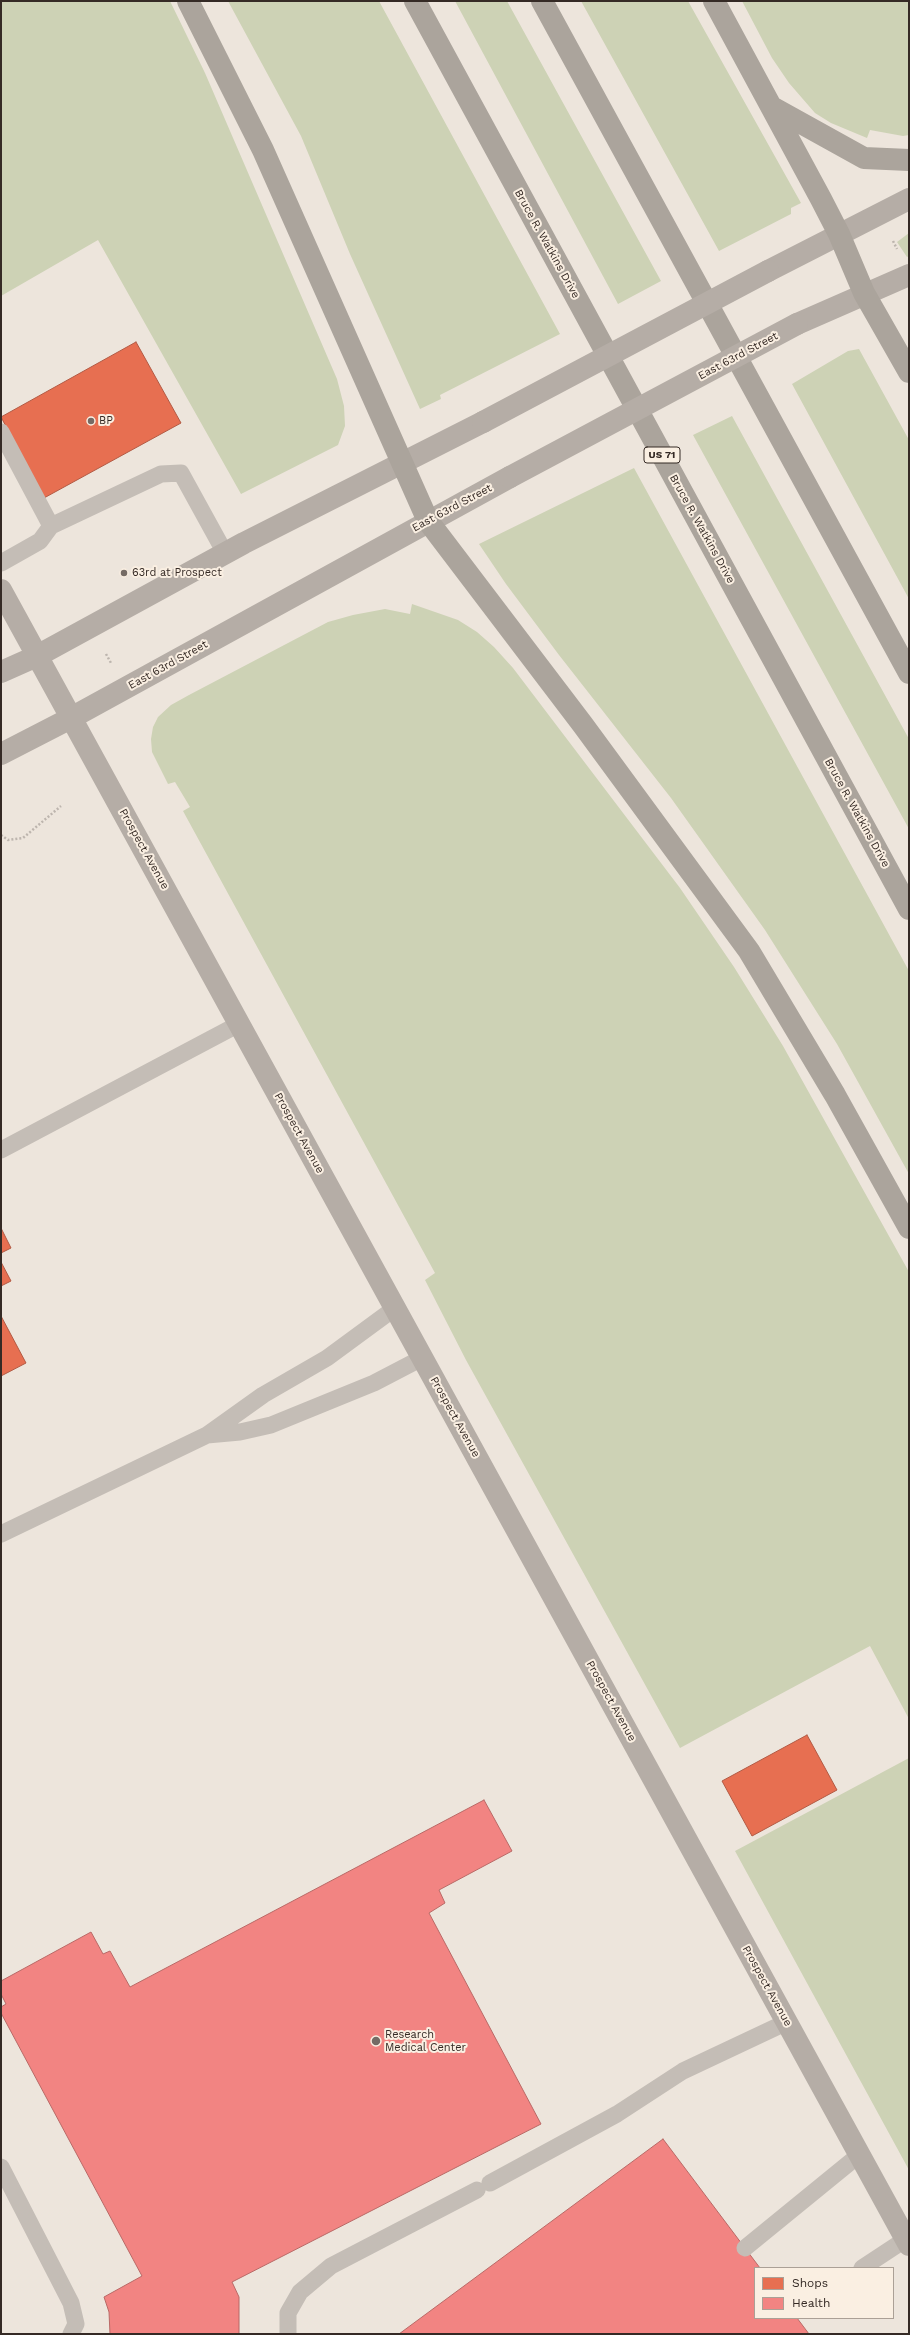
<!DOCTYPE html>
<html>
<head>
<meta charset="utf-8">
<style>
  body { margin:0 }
  #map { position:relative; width:910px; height:2335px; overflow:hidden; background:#ede5dc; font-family:"Work Sans",sans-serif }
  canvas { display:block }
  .frame { position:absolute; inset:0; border:2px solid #352a25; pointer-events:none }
  .legend { position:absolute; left:754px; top:2267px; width:140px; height:52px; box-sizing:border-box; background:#faefe2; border:1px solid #aba096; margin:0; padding:5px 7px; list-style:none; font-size:12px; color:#352a25 }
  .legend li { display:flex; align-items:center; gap:8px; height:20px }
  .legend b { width:20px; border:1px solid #aba096 }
</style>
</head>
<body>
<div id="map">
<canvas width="910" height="2335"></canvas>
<div class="frame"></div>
<ul class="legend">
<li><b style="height:11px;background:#e76f51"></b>Shops</li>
<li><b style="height:11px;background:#f28482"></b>Health</li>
</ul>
</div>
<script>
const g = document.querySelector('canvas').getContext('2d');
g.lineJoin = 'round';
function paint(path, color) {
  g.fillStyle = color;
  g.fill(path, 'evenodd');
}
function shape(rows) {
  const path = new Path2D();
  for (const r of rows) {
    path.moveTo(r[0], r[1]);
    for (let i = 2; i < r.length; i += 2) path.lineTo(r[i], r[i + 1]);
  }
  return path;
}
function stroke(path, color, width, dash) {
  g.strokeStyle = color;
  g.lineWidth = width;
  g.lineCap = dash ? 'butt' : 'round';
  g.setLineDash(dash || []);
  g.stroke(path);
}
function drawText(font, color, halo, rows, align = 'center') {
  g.font = font + ' "Work Sans",sans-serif';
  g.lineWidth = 4;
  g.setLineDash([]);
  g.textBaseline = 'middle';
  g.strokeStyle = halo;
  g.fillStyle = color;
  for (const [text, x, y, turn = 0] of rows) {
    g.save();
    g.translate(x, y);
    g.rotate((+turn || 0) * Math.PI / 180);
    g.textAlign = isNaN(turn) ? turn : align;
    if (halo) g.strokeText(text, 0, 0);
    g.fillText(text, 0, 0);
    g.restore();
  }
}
paint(shape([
  [1,1,170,1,205,73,337,379,344,406,345,426,338,445,241,494,98,240,1,296],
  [228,1,379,1,560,334,440,395,441,399,420,409,350,254,301,136],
  [455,1,507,1,661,281,618,304],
  [581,1,688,1,801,203,791,208,791,214,719,251],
  [742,1,909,1,909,135,903,136,870,130,867,138,831,123,815,113,789,83,772,58],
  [909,233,909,256,907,257,897,242],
  [859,349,909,440,909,599,792,384,848,351],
  [732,416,909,739,909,829,693,435],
  [634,468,909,971,909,1174,837,1044,765,930,671,798,559,655,506,584,479,544],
  [412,604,458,620,477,632,494,647,513,668,680,888,734,967,783,1046,909,1272,909,1719,870,1646,680,1748,466,1360,425,1280,435,1273,183,811,190,807,175,782,168,784,152,752,151,739,153,727,158,717,171,705,189,695,328,622,353,615,385,609,410,614],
  [909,1758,909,2170,735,1851]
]), '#cdd2b5');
const shops = shape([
  [136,342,181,423,44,498,1,417,136,342],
  [1,1228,11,1248,1,1253,1,1228],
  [1,1262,11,1281,1,1286,1,1262],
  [1,1316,26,1363,1,1376,1,1316],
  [807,1735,837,1790,752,1836,722,1781,807,1735]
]);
paint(shops, '#e76f51');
stroke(shops, '#b25a44', 1);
const health = shape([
  [484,1800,512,1851,439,1890,445,1903,429,1913,541,2124,232,2282,239,2297,239,2334,110,2334,109,2312,104,2297,142,2276,1,2013,1,2007,6,2004,1,1994,1,1981,91,1932,103,1954,110,1951,130,1987,484,1800],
  [663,2139,760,2268,755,2268,755,2318,797,2318,809,2334,399,2334,663,2139]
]);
paint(health, '#f28482');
stroke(health, '#b96966', 1);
stroke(shape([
  [893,241,897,249],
  [106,654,111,663],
  [1,835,8,840,23,838,61,806]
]), '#bdb5ae', 2.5, [2, 2]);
stroke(shape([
  [1,432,51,526,40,541,1,563],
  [51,526,161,474,181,473,225,553],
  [1,1150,239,1024],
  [395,1308,327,1358,263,1395,207,1435,240,1432,271,1425,374,1383,422,1358],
  [1,1534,207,1435],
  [1,2167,71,2303,76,2324,71,2334],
  [490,2183,617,2114,683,2071,787,2022],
  [745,2248,859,2155],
  [862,2268,906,2239],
  [288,2334,288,2313,300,2292,331,2266,477,2190]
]), '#c4bdb6', 17);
stroke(shape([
  [768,271,909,199],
  [797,324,909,275],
  [1,590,909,2245],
  [1,672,37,656,244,543,483,422],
  [1,754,71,718,510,477]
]), '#b5ada6', 22);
stroke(shape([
  [188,1,263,150,428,521,583,725,749,951,835,1095,909,1228],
  [415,1,909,909],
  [542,1,909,673],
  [714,1,821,199,839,234,864,293,909,372],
  [772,107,864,158,909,160]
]), '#aba49c', 22);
stroke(shape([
  [483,422,768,271],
  [510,477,797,324]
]), '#b5ada6', 22);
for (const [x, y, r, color] of [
  [91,421,4,"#756b65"],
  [124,573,4,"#756b65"],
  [376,2041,5,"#756b65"]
]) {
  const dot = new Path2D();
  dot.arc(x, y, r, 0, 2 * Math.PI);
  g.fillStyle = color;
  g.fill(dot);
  stroke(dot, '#faefe2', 1.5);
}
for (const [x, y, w] of [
  [662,455,36]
]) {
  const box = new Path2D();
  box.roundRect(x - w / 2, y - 8, w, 16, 3);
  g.fillStyle = '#faefe2';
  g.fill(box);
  stroke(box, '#352a25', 1);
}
drawText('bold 10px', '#352a25', null, [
  ["US 71",662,455]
]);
drawText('11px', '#352a25', '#faefe2', [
  ["Bruce R. Watkins Drive",547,244,61],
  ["East 63rd Street",738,356,-28],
  ["East 63rd Street",452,508,-28],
  ["Bruce R. Watkins Drive",702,529,61],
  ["East 63rd Street",168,665,-29],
  ["Bruce R. Watkins Drive",857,813,61],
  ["Prospect Avenue",144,849,61],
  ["Prospect Avenue",299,1133,61],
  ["Prospect Avenue",455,1417,61],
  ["Prospect Avenue",611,1701,61],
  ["Prospect Avenue",767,1986,61]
]);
drawText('11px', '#352a25', '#faefe2', [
  ["BP",99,421],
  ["63rd at Prospect",132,573],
  ["Research",385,2035],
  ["Medical Center",385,2048]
], 'left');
</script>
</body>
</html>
